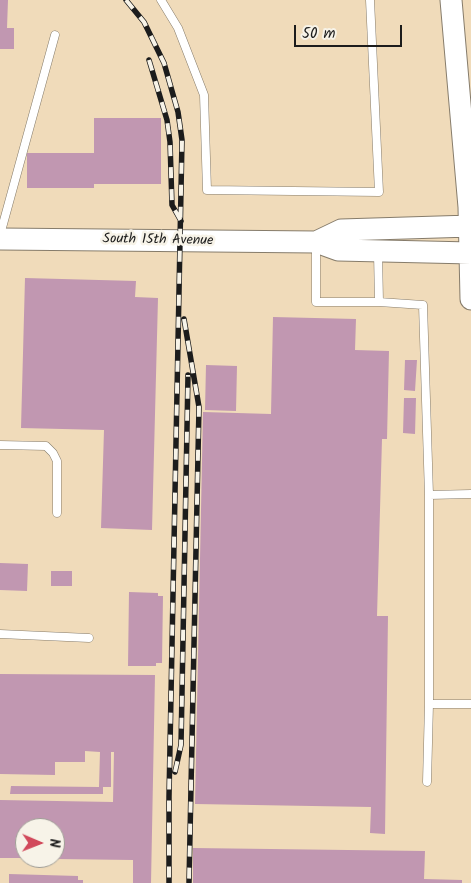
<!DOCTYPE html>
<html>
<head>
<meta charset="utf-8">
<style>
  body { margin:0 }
  #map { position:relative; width:471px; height:883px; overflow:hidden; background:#f0dbba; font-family:Kalam,sans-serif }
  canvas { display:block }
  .north { position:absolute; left:15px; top:818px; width:50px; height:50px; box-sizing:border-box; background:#f7f3e8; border:1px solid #9f9d96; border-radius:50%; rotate:91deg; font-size:14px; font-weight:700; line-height:20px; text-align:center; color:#1c1c1c }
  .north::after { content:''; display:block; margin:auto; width:18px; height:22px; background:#d1495b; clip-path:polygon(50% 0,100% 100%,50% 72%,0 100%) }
  .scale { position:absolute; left:294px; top:25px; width:108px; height:22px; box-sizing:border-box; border:2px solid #1c1c1c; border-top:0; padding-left:6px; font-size:15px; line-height:18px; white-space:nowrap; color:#1c1c1c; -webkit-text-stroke:4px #f7f3e8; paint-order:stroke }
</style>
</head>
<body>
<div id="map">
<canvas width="471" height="883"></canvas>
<div class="north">N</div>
<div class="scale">50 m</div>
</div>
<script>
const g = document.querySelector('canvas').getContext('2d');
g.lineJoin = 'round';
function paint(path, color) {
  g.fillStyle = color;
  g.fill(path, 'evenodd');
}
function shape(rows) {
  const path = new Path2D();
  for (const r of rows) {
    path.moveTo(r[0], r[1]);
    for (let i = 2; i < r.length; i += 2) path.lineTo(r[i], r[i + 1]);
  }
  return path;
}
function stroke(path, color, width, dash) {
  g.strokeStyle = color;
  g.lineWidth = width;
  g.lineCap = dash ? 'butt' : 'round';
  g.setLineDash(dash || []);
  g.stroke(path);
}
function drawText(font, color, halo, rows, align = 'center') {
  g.font = font + ' Kalam,sans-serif';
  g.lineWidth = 5;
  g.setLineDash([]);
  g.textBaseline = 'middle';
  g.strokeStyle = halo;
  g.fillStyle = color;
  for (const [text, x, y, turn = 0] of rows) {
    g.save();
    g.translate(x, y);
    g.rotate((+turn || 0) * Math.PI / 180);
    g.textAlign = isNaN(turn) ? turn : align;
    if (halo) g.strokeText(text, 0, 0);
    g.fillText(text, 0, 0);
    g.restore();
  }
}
paint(shape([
  [0,0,8,0,7,28,14,28,14,49,0,49],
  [94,118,161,118,161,184,94,184,94,188,27,188,27,153,94,153],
  [25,278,136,281,135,297,158,298,152,530,101,528,104,430,21,428],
  [273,317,356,319,355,350,389,351,387,439,382,439,377,616,388,616,385,834,370,833,371,807,195,804,203,412,271,414],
  [405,360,417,360,415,391,404,390],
  [206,365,237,366,236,411,205,410],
  [404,398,416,398,415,434,403,433],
  [0,563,28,564,27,591,0,590],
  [51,571,72,571,72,586,51,586],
  [129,592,158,593,158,596,163,596,162,663,156,663,156,666,128,666],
  [0,674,155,675,151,883,133,883,133,860,55,859,55,828,25,828,25,858,0,858,0,800,113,802,114,752,111,752,111,787,103,787,103,794,10,794,11,786,99,787,100,752,85,751,85,762,55,762,55,775,0,774],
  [193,848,425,851,424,879,462,880,462,883,193,883],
  [9,874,78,876,78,880,83,880,83,883,9,883]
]), '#c197b1');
const lane = shape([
  [161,0,178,28,204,95,207,190,379,192,370,0],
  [0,235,55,35],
  [316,244,316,302,379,302,423,305,429,495,429,704,471,704],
  [378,253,379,302],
  [0,445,46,446,53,453,57,461,57,513],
  [429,495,471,494],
  [0,634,89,638],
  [427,782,429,704]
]);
const secondary = shape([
  [451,0,469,207,471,299],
  [0,239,316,242,338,250,471,253],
  [316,242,341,230,471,226]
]);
stroke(lane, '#867c6b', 9);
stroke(secondary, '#867c6b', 23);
stroke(lane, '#fff', 8);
stroke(secondary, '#fff', 21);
const rail = shape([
  [126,0,144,22,164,63,178,112,182,140,169,796,169,883],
  [149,60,167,120,170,142,172,205,181,221],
  [184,319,199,407,189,882],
  [175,772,181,745,188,375]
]);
stroke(rail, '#1c1c1c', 5.5);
stroke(rail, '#f7f3e8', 4, [11]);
drawText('14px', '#1c1c1c', '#f7f3e8', [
  ["South 15th Avenue",158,241,1]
]);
</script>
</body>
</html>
